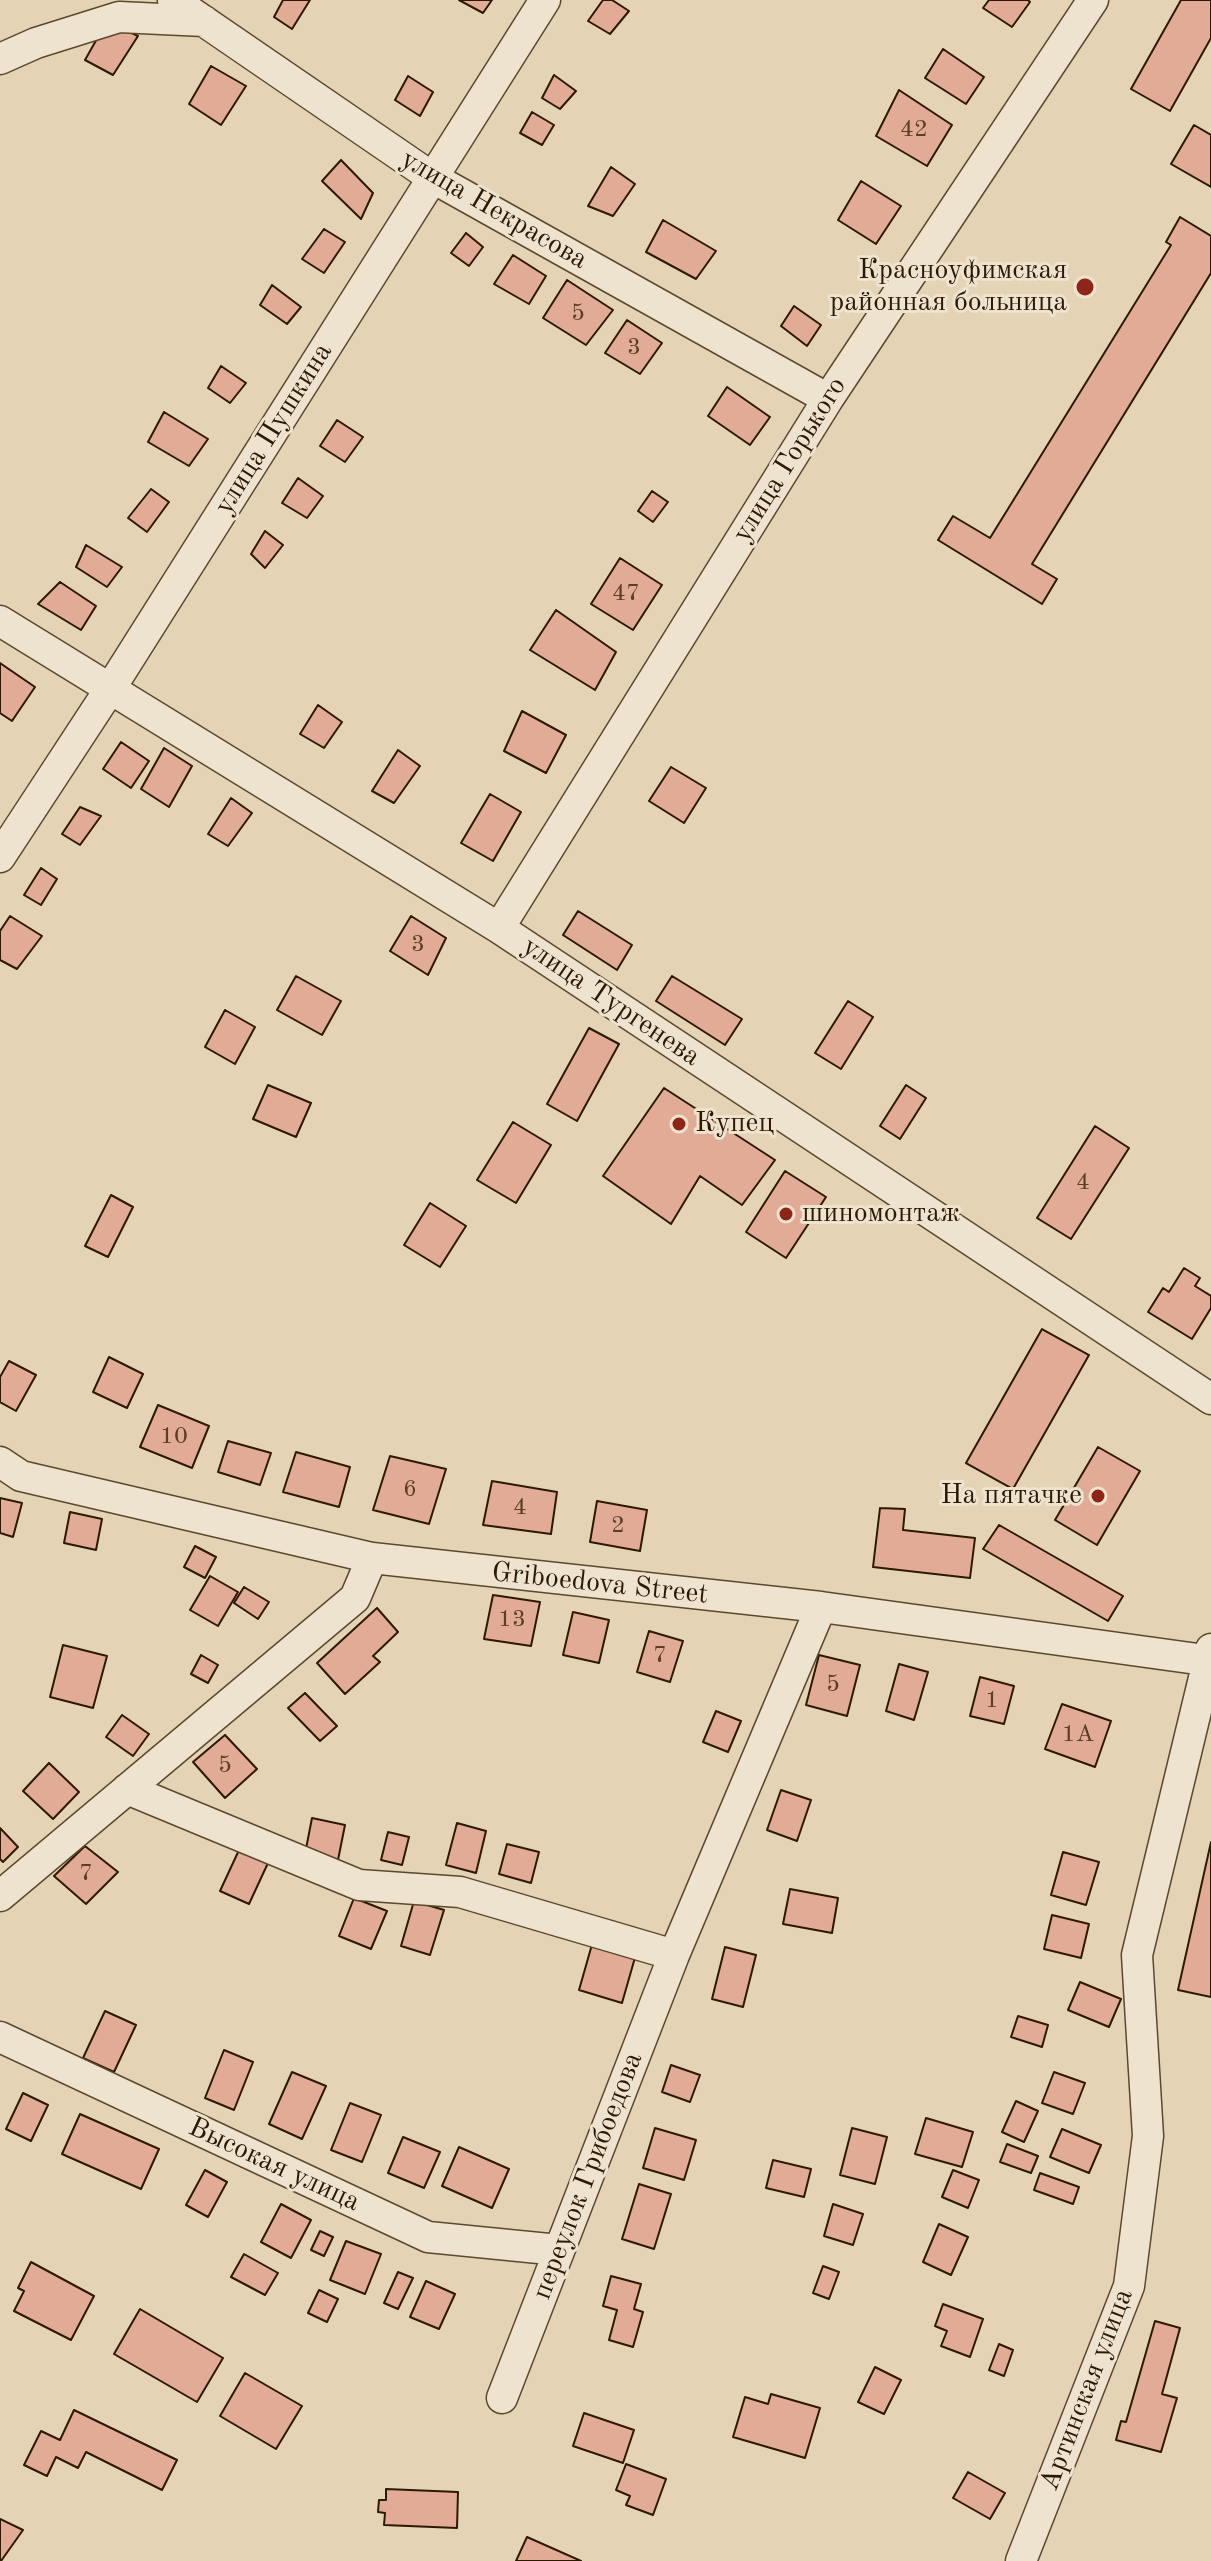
<!DOCTYPE html>
<html>
<head>
<meta charset="utf-8">
<style>
  body { margin:0 }
  canvas { display:block; background:#e4d4b5 }
</style>
</head>
<body>
<canvas width="1211" height="2561"></canvas>
<script>
const g = document.querySelector('canvas').getContext('2d');
g.lineJoin = 'round';
function paint(path, color) {
  g.fillStyle = color;
  g.fill(path, 'evenodd');
}
function shape(rows) {
  const path = new Path2D();
  for (const r of rows) {
    path.moveTo(r[0], r[1]);
    for (let i = 2; i < r.length; i += 2) path.lineTo(r[i], r[i + 1]);
  }
  return path;
}
function stroke(path, color, width, dash) {
  g.strokeStyle = color;
  g.lineWidth = width;
  g.lineCap = dash ? 'butt' : 'round';
  g.setLineDash(dash || []);
  g.stroke(path);
}
function drawText(font, color, halo, rows, align = 'center') {
  g.font = font + ' "Old Standard TT",serif';
  g.lineWidth = 6;
  g.setLineDash([]);
  g.textBaseline = 'middle';
  g.strokeStyle = halo;
  g.fillStyle = color;
  for (const [text, x, y, turn = 0] of rows) {
    g.save();
    g.translate(x, y);
    g.rotate((+turn || 0) * Math.PI / 180);
    g.textAlign = isNaN(turn) ? turn : align;
    if (halo) g.strokeText(text, 0, 0);
    g.fillText(text, 0, 0);
    g.restore();
  }
}
const building = shape([
  [283,0,310,0,292,29,274,17,283,0],
  [459,0,492,0,483,13,459,0],
  [603,0,612,0,629,11,610,34,588,21,603,0],
  [989,0,1028,0,1030,2,1012,27,983,8,989,0],
  [1181,0,1211,0,1211,38,1170,111,1131,89,1181,0],
  [107,21,138,36,113,75,85,60,107,21],
  [943,49,984,77,966,104,925,78,943,49],
  [211,66,246,86,221,125,189,104,211,66],
  [554,75,576,91,560,109,542,98,554,75],
  [408,76,433,92,420,116,395,100,408,76],
  [899,90,952,125,927,166,876,136,899,90],
  [532,112,554,125,542,145,520,133,532,112],
  [1194,125,1211,135,1211,187,1171,164,1194,125],
  [341,160,373,193,361,219,322,181,341,160],
  [611,167,635,184,613,216,588,206,611,167],
  [861,181,901,206,876,244,838,220,861,181],
  [1180,217,1211,236,1211,273,1032,564,1057,579,1042,604,938,540,953,516,990,538,1171,245,1166,242,1180,217],
  [663,220,716,251,696,279,646,252,663,220],
  [324,229,345,242,324,273,302,259,324,229],
  [466,233,483,247,469,266,451,253,466,233],
  [513,255,546,276,529,304,494,284,513,255],
  [567,280,613,310,586,345,543,318,567,280],
  [272,285,301,307,287,324,260,305,272,285],
  [794,306,821,325,807,346,781,326,794,306],
  [627,320,662,343,640,374,605,353,627,320],
  [221,366,246,383,230,403,208,388,221,366],
  [727,387,770,417,750,445,708,416,727,387],
  [164,412,208,439,189,466,148,442,164,412],
  [337,420,363,437,345,462,320,446,337,420],
  [298,478,323,496,307,518,282,503,298,478],
  [151,489,169,502,147,532,128,518,151,489],
  [652,491,668,502,653,522,638,511,652,491],
  [265,531,283,545,265,568,251,554,265,531],
  [86,545,122,567,107,587,76,567,86,545],
  [620,558,662,585,633,630,591,604,620,558],
  [60,582,96,606,81,630,38,604,60,582],
  [556,610,616,652,595,690,530,650,556,610],
  [0,663,35,687,12,721,0,713,0,663],
  [318,705,342,722,324,748,300,734,318,705],
  [522,711,566,735,546,773,504,751,522,711],
  [121,742,149,761,131,788,103,769,121,742],
  [164,748,192,766,169,807,141,789,164,748],
  [398,750,420,766,394,803,372,791,398,750],
  [671,767,706,788,684,823,649,801,671,767],
  [490,794,521,812,493,861,461,843,490,794],
  [231,798,252,813,228,846,208,834,231,798],
  [80,807,101,816,80,845,62,834,80,807],
  [41,868,57,879,41,905,24,895,41,868],
  [578,911,632,945,617,970,563,935,578,911],
  [10,916,42,936,17,969,0,960,0,931,10,916],
  [411,916,446,938,428,975,390,951,411,916],
  [296,976,341,1001,322,1035,277,1010,296,976],
  [672,976,742,1019,725,1045,656,1001,672,976],
  [848,1001,873,1017,841,1069,815,1053,848,1001],
  [225,1010,255,1027,235,1064,205,1047,225,1010],
  [589,1028,619,1044,577,1121,547,1104,589,1028],
  [268,1085,311,1103,296,1137,253,1119,268,1085],
  [906,1085,926,1098,900,1139,880,1126,906,1085],
  [664,1088,775,1160,742,1205,700,1176,671,1224,603,1176,664,1088],
  [513,1122,551,1145,516,1203,477,1180,513,1122],
  [1095,1126,1129,1148,1071,1239,1037,1218,1095,1126],
  [785,1171,826,1197,786,1258,746,1232,785,1171],
  [111,1195,133,1207,108,1257,85,1246,111,1195],
  [430,1203,466,1226,440,1267,404,1245,430,1203],
  [1184,1268,1200,1278,1195,1286,1211,1296,1211,1308,1192,1339,1148,1312,1163,1288,1169,1292,1184,1268],
  [1042,1329,1089,1355,1013,1489,966,1463,1042,1329],
  [109,1357,143,1374,127,1408,93,1392,109,1357],
  [9,1361,36,1375,16,1411,0,1402,0,1377,9,1361],
  [158,1405,209,1426,192,1468,140,1447,158,1405],
  [228,1441,271,1453,260,1485,218,1472,228,1441],
  [1098,1447,1140,1471,1097,1545,1055,1520,1098,1447],
  [296,1452,350,1467,339,1507,283,1492,296,1452],
  [390,1456,446,1469,429,1524,373,1510,390,1456],
  [492,1481,557,1492,551,1534,483,1525,492,1481],
  [0,1498,22,1503,13,1537,0,1533,0,1498],
  [597,1501,647,1510,640,1551,590,1542,597,1501],
  [880,1508,905,1509,903,1530,975,1538,970,1578,873,1567,880,1508],
  [70,1512,102,1519,96,1550,64,1543,70,1512],
  [999,1525,1123,1596,1108,1621,983,1549,999,1525],
  [195,1546,216,1557,205,1578,184,1567,195,1546],
  [210,1576,238,1592,218,1626,190,1610,210,1576],
  [244,1587,269,1602,258,1619,234,1603,244,1587],
  [493,1595,540,1602,531,1646,484,1639,493,1595],
  [377,1608,398,1632,373,1656,380,1662,345,1694,317,1663,377,1608],
  [573,1612,609,1620,599,1663,563,1655,573,1612],
  [649,1631,683,1641,670,1682,637,1672,649,1631],
  [63,1645,107,1656,93,1708,50,1697,63,1645],
  [201,1655,218,1665,208,1683,191,1674,201,1655],
  [819,1655,860,1665,847,1716,806,1705,819,1655],
  [899,1664,928,1672,914,1720,886,1711,899,1664],
  [980,1677,1014,1686,1004,1724,970,1716,980,1677],
  [305,1693,337,1726,320,1741,288,1708,305,1693],
  [1062,1704,1111,1721,1095,1767,1045,1749,1062,1704],
  [716,1711,741,1721,728,1752,703,1742,716,1711],
  [122,1715,149,1734,133,1756,106,1737,122,1715],
  [225,1735,257,1769,225,1798,193,1762,225,1735],
  [49,1763,79,1792,53,1819,23,1791,49,1763],
  [781,1790,811,1800,797,1841,767,1830,781,1790],
  [312,1818,345,1825,338,1860,305,1854,312,1818],
  [457,1823,486,1831,476,1873,446,1865,457,1823],
  [0,1828,18,1847,3,1862,0,1859,0,1828],
  [388,1832,409,1837,402,1865,381,1860,388,1832],
  [1211,1842,1211,1997,1178,1990,1211,1842],
  [507,1844,539,1852,531,1883,499,1874,507,1844],
  [85,1846,118,1872,86,1904,54,1876,85,1846],
  [239,1850,268,1863,249,1904,220,1891,239,1850],
  [1063,1852,1099,1862,1086,1905,1051,1895,1063,1852],
  [790,1889,838,1898,832,1933,783,1924,790,1889],
  [354,1898,387,1911,371,1949,339,1936,354,1898],
  [414,1901,444,1910,430,1955,401,1946,414,1901],
  [1052,1915,1089,1924,1081,1958,1044,1949,1052,1915],
  [593,1941,636,1954,622,2003,579,1990,593,1941],
  [725,1947,756,1955,743,2007,712,1999,725,1947],
  [1080,1982,1121,1999,1109,2027,1068,2010,1080,1982],
  [105,2011,136,2025,114,2072,83,2058,105,2011],
  [1018,2016,1048,2025,1042,2047,1011,2037,1018,2016],
  [224,2050,253,2062,234,2110,205,2098,224,2050],
  [671,2065,700,2075,690,2102,662,2092,671,2065],
  [292,2072,326,2086,302,2139,269,2124,292,2072],
  [1054,2072,1085,2083,1073,2114,1042,2103,1054,2072],
  [23,2093,48,2105,31,2141,6,2129,23,2093],
  [1016,2101,1038,2111,1024,2142,1002,2132,1016,2101],
  [350,2103,381,2115,362,2162,331,2150,350,2103],
  [80,2114,159,2149,141,2189,62,2154,80,2114],
  [926,2118,973,2132,962,2167,915,2154,926,2118],
  [655,2128,696,2140,684,2180,643,2168,655,2128],
  [852,2128,887,2137,875,2184,840,2175,852,2128],
  [1062,2129,1101,2145,1089,2173,1050,2157,1062,2129],
  [403,2137,440,2152,424,2188,388,2173,403,2137],
  [1007,2144,1038,2156,1031,2173,1000,2162,1007,2144],
  [459,2147,509,2169,492,2208,442,2186,459,2147],
  [773,2160,811,2169,804,2197,766,2188,773,2160],
  [205,2170,227,2182,208,2217,186,2205,205,2170],
  [953,2170,979,2180,968,2208,942,2197,953,2170],
  [1040,2173,1079,2187,1073,2204,1034,2190,1040,2173],
  [639,2184,671,2194,654,2249,622,2239,639,2184],
  [281,2204,311,2220,291,2258,261,2242,281,2204],
  [833,2204,863,2214,853,2245,824,2236,833,2204],
  [939,2224,968,2237,951,2275,923,2262,939,2224],
  [320,2231,333,2237,324,2256,311,2250,320,2231],
  [346,2241,381,2254,365,2294,330,2280,346,2241],
  [244,2254,278,2273,265,2295,231,2277,244,2254],
  [31,2262,94,2296,71,2340,14,2311,24,2291,18,2288,31,2262],
  [823,2266,839,2272,829,2299,813,2293,823,2266],
  [398,2272,413,2278,398,2309,384,2303,398,2272],
  [611,2276,641,2284,634,2309,643,2312,633,2347,609,2340,617,2310,603,2306,611,2276],
  [426,2281,455,2294,439,2329,410,2317,426,2281],
  [319,2290,338,2299,327,2322,308,2313,319,2290],
  [943,2304,983,2319,970,2357,941,2346,947,2331,935,2326,943,2304],
  [140,2309,223,2358,197,2402,114,2354,140,2309],
  [1155,2321,1180,2328,1162,2394,1177,2398,1161,2452,1116,2440,1121,2421,1126,2422,1155,2321],
  [999,2344,1013,2350,1004,2376,989,2370,999,2344],
  [875,2367,901,2380,884,2414,858,2402,875,2367],
  [245,2373,302,2406,276,2449,220,2416,245,2373],
  [771,2394,820,2408,805,2458,733,2437,745,2397,768,2404,771,2394],
  [74,2410,177,2460,162,2490,86,2452,78,2468,56,2457,47,2476,24,2465,41,2431,60,2440,74,2410],
  [584,2413,634,2430,623,2463,573,2446,584,2413],
  [626,2464,666,2479,653,2515,626,2505,630,2496,616,2490,626,2464],
  [968,2472,1005,2493,990,2519,953,2498,968,2472],
  [386,2489,458,2492,457,2528,384,2525,385,2513,378,2512,379,2500,386,2500,386,2489],
  [0,2519,23,2530,1,2561,0,2561,0,2519],
  [527,2537,581,2561,516,2561,527,2537]
]);
paint(building, '#e2ab96');
stroke(building, '#2d1900', 2);
const minor = shape([
  [173,0,433,178,828,399],
  [0,59,36,43,119,17,204,21],
  [0,621,499,928,1211,1399],
  [0,857,110,689,545,0],
  [499,928,828,399,1093,0],
  [0,1462,21,1476,372,1558,821,1607,1211,1661],
  [127,1789,359,1885,460,1892,674,1955],
  [0,1896,355,1598,372,1558],
  [0,2037,428,2237,559,2250],
  [502,2398,674,1955,821,1607],
  [1021,2561,1129,2286,1148,2136,1137,1955,1211,1649]
]);
stroke(minor, '#5b482d', 33);
stroke(minor, '#ede3cf', 30);
for (const [x, y, r, color] of [
  [1085,287,10,"#8f2418"],
  [679,1124,8,"#8f2418"],
  [786,1214,8,"#8f2418"],
  [1098,1496,8,"#8f2418"]
]) {
  const dot = new Path2D();
  dot.arc(x, y, r, 0, 2 * Math.PI);
  g.fillStyle = color;
  g.fill(dot);
  stroke(dot, '#ede3cf', 3);
}
drawText('24px', '#5a3e26', null, [
  ["42",914,130],
  ["5",578,314],
  ["3",634,348],
  ["47",626,594],
  ["3",418,945],
  ["4",1083,1183],
  ["10",174,1437],
  ["6",410,1490],
  ["4",520,1508],
  ["2",618,1526],
  ["13",512,1620],
  ["7",660,1656],
  ["5",833,1685],
  ["1",992,1701],
  ["1А",1078,1735],
  ["5",225,1766],
  ["7",86,1874]
]);
drawText('28px', '#2d1900', '#ede3cf', [
  ["улица Некрасова",494,210,30],
  ["улица Пушкина",274,429,-58],
  ["улица Горького",790,460,-58],
  ["улица Тургенева",611,1002,34],
  ["Griboedova Street",600,1584,6],
  ["Высокая улица",274,2165,25],
  ["переулок Грибоедова",588,2176,-69],
  ["Артинская улица",1087,2390,-69]
]);
drawText('28px', '#2d1900', '#ede3cf', [
  ["Красноуфимская",1067,271],
  ["районная больница",1067,303],
  ["Купец",695,1124,"left"],
  ["шиномонтаж",802,1214,"left"],
  ["На пятачке",1082,1496]
], 'right');
</script>
</body>
</html>
